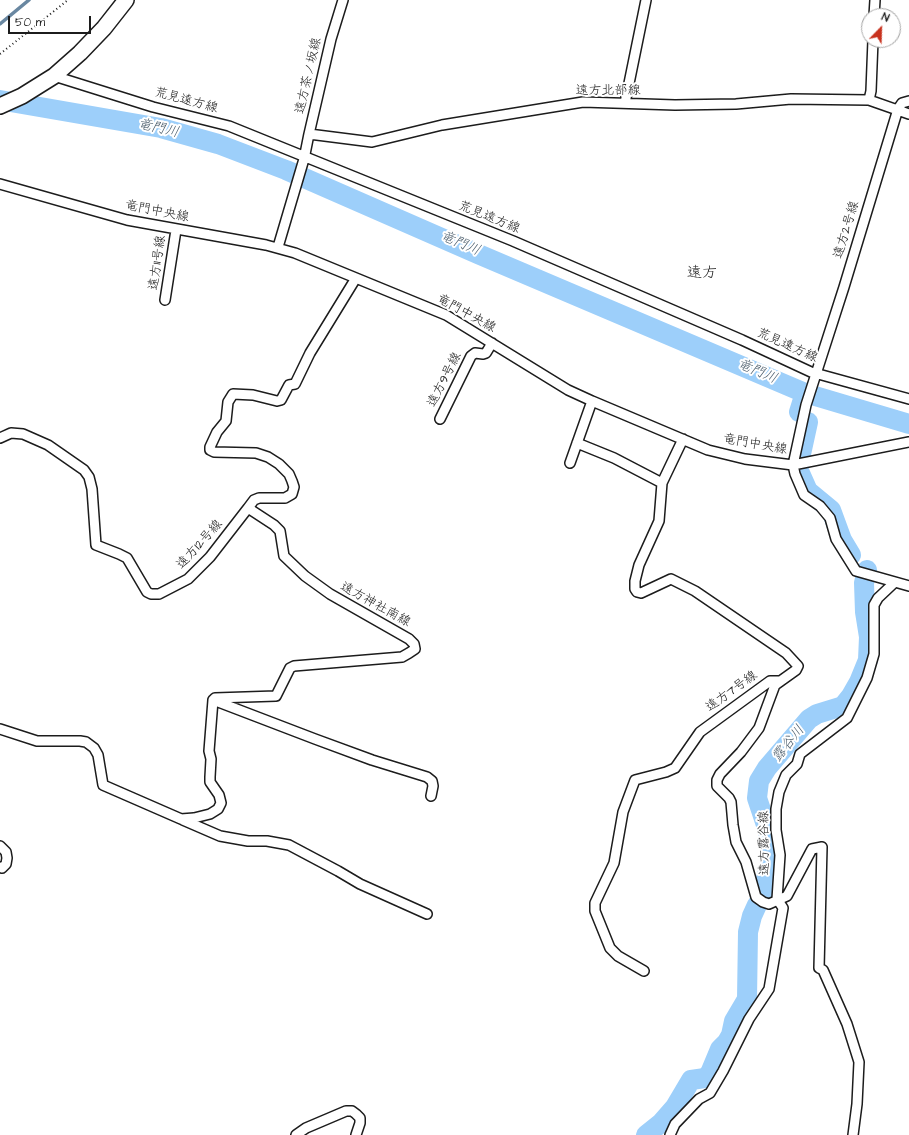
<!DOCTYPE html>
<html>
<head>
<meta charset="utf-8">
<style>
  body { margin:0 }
  #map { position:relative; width:909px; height:1135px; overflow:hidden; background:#fff; font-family:"Architects Daughter",sans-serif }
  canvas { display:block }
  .north { position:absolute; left:861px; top:8px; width:40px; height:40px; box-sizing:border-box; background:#fff; border:1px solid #a4a4a4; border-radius:50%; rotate:23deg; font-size:11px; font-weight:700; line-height:16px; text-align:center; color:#1c1c1c }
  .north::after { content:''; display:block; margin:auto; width:14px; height:18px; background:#c8321e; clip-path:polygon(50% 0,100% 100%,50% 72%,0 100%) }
  .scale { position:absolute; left:8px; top:16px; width:83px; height:18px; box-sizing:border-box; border:2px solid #1c1c1c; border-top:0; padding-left:5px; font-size:12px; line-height:14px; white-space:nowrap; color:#1c1c1c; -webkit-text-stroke:3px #fff; paint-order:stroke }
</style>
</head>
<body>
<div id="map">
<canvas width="909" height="1135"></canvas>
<div class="north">N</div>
<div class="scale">50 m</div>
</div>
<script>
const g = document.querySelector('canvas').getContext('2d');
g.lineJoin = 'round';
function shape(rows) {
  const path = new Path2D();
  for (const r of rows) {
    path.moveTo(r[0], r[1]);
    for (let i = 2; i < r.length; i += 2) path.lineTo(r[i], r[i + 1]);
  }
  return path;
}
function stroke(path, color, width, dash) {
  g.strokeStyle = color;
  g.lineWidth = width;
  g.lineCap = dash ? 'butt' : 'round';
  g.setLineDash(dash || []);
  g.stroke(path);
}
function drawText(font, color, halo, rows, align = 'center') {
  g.font = font + ' "Architects Daughter","Klee One",sans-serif';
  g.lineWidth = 4;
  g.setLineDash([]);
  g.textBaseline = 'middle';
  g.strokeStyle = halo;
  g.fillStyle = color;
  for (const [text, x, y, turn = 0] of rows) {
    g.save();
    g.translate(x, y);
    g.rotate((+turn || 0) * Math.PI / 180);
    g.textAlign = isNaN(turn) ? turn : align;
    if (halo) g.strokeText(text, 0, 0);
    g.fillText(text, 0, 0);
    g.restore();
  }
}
stroke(shape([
  [0,24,29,0]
]), '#6987a1', 3.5);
stroke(shape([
  [0,100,161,128,218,144,286,170,478,254,805,393,909,424],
  [799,412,805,393],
  [801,454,808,422],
  [800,473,808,491,831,510,842,540,851,555],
  [762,895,770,862,771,843,767,828,757,798,759,781,767,768,809,719,817,714,843,706,851,696,859,682,868,660,869,637,865,612,864,583,867,570],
  [646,1135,661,1123,675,1107,691,1080,705,1078,710,1073,720,1049,727,1042,731,1035,734,1021,747,999,748,932,752,916,757,905]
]), '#9dcffa', 20);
const minor = shape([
  [874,16,875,0],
  [54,76,153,107,229,126,513,241,742,340,811,372,909,399],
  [869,100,871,91,873,40],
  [909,101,902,103,898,109,844,287,806,405,793,465,795,474,804,495,820,506,830,518,836,539,856,571,909,586],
  [625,103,646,0],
  [309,134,372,142,442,125,583,102,675,105,736,104,791,99,869,100,909,114],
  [0,184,127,220,266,245,295,253,446,315,568,390,592,401,708,450,745,459,793,465,909,442],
  [278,247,304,159,309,134,331,39,343,0],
  [165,300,176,230],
  [440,419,471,356,475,353,483,354,486,353,492,343],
  [0,438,11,433,23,434,48,445,84,470,89,477,92,489,96,545,119,554,127,558,147,592,151,594,159,594,188,579,210,557,248,508],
  [683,439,662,483,659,521,639,565,635,581,635,589,637,592,641,593,671,579,695,591,786,653,798,666,796,670,775,685,759,728,741,752,720,774,717,780,717,786,729,798,731,802,733,825,736,842,746,862,756,897,763,902,769,904,787,896,812,849,822,847,819,968,823,970,847,1024,859,1062,857,1104,853,1135],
  [577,443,614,458,662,483],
  [570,463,592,401],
  [213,700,315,739,372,760,427,777,432,781,433,786,431,796],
  [0,729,37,741,80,741,86,742,94,748,98,755,103,785,181,819,194,818,210,814,218,809,221,803,219,795,210,782,210,777,211,759,209,751,213,700,215,698,276,696,290,668,294,666,402,657,409,653,415,649,414,644,409,639,330,594,305,576,284,556,280,531,274,525,248,508,254,500,259,498,285,498,292,494,294,487,292,481,289,474,279,464,268,457,256,453,214,452,210,450,210,447,217,432,226,421,228,402,233,394,253,395,277,401,281,400,289,385,295,384,310,353,356,278],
  [183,820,220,836,248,841,267,841,289,845,338,871,360,884,427,914],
  [0,846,6,852,7,858,6,864,2,868,0,867],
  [644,971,618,956,610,948,595,911,595,903,614,863,623,812,635,780,666,772,675,768,700,732,770,681,780,681],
  [296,1135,306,1128,346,1111,352,1111,356,1114,360,1118,360,1123,356,1135],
  [670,1135,675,1124,699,1099,710,1093,723,1071,749,1019,769,989,783,908,777,899,780,855,776,830,776,809,779,792,786,775,797,764,800,754,847,718,867,678,874,654,874,605,878,598,895,582]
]);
const primary = shape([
  [0,106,22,96,54,76,80,53,104,28,126,0]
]);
stroke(minor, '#1c1c1c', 12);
stroke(primary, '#1c1c1c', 18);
stroke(shape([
  [0,54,68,0]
]), '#1c1c1c', 2, [1, 3]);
stroke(minor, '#fff', 9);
stroke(primary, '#fff', 15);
drawText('13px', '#1c1c1c', '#fff', [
  ["遠方茶ノ坂線",309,76,-77],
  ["遠方北部線",608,91],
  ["荒見遠方線",186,101,15],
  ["竜門中央線",157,212,11],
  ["荒見遠方線",489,218,22],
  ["遠方2号線",847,230,-73],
  ["遠方11号線",158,263,-82],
  ["竜門中央線",466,314,29],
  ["荒見遠方線",787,346,24],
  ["遠方9号線",445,380,-63],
  ["竜門中央線",755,445,10],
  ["遠方12号線",200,545,-48],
  ["遠方神社南線",375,605,29],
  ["遠方7号線",732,692,-36],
  ["遠方露谷線",765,843,-91]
]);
drawText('italic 14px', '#495b6a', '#fff', [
  ["竜門川",158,129,13],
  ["竜門川",460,244,23],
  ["竜門川",757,372,23],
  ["露谷川",789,744,-51]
]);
drawText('15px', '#1c1c1c', '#fff', [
  ["遠方",702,274]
]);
</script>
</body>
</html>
